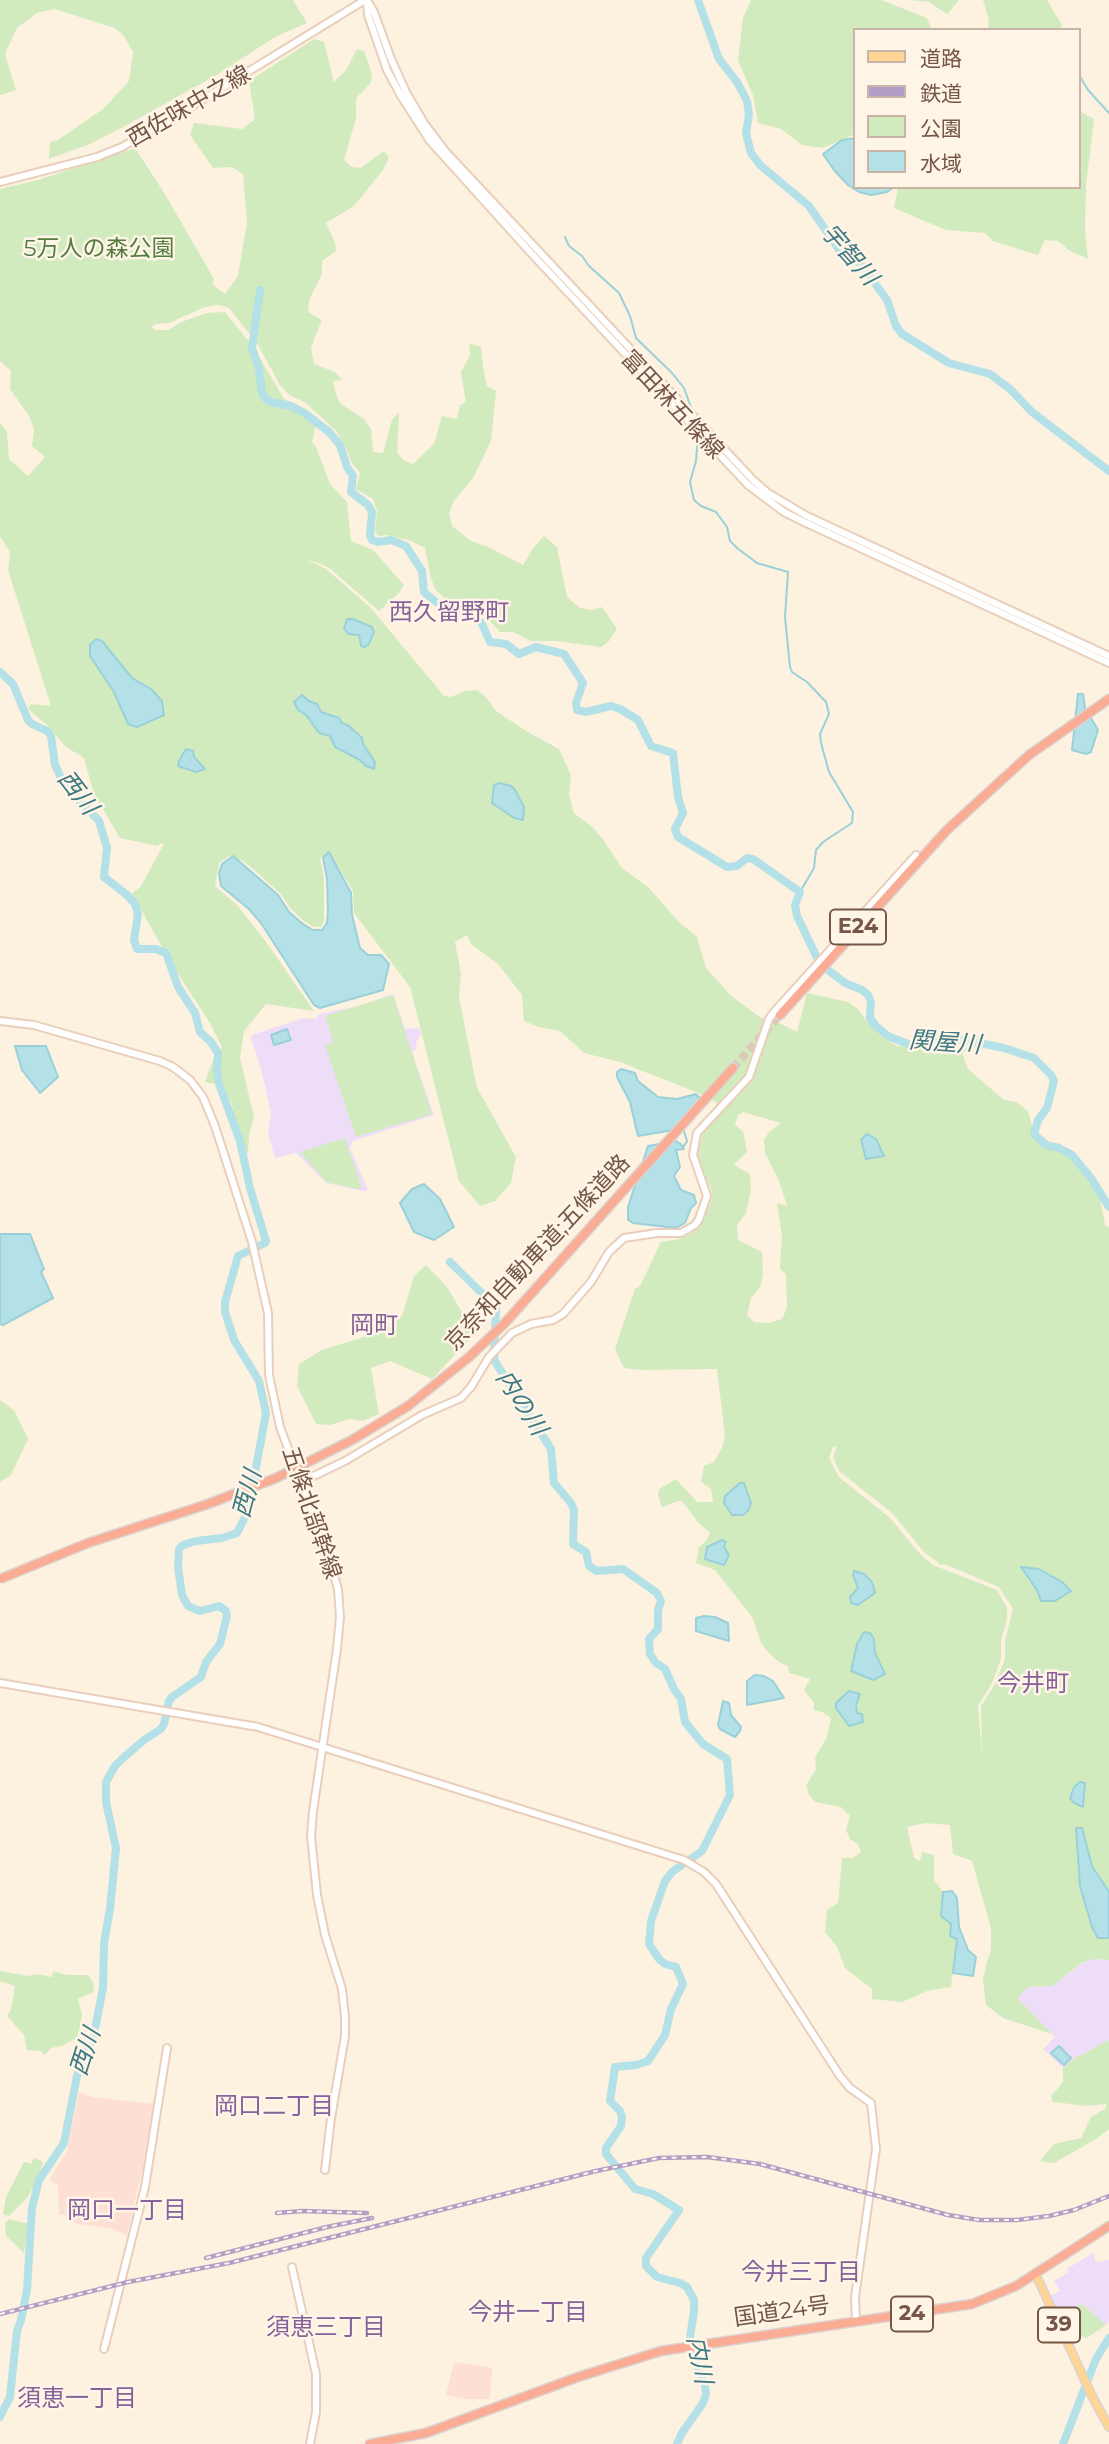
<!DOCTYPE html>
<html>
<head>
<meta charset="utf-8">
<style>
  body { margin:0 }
  #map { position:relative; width:1109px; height:2444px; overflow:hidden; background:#fdf1e0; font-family:Montserrat,"Noto Sans JP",sans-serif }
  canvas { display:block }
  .legend { position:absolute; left:853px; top:28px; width:228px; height:161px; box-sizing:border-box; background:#fff5e7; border:2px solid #c8b5a7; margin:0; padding:9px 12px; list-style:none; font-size:21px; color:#755647 }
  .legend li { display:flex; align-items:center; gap:14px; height:35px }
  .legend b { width:35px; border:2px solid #c8b5a7 }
</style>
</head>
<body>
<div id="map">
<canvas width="1109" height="2444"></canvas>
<ul class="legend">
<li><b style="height:9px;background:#ffd595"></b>道路</li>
<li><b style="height:9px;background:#b39fc6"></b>鉄道</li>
<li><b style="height:19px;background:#d2ebbe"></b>公園</li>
<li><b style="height:19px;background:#b4e1e7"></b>水域</li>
</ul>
</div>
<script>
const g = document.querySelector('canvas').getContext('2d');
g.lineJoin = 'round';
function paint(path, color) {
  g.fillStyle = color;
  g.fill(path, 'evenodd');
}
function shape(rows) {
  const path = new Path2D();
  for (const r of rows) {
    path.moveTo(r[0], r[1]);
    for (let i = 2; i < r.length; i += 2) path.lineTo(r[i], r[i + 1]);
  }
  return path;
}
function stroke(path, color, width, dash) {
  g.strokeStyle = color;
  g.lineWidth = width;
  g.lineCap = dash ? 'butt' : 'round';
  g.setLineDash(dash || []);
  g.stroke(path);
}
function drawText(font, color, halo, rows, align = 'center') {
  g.font = font + ' Montserrat,"Noto Sans JP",sans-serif';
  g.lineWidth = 5;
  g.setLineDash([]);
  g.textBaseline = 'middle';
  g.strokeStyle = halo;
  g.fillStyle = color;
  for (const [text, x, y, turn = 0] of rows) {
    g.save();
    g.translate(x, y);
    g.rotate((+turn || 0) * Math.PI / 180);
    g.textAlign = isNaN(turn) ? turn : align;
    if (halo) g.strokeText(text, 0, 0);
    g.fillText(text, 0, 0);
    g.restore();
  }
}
paint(shape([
  [79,2092,93,2097,154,2104,143,2166,127,2235,112,2229,73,2223,74,2217,59,2214,58,2185,49,2180,67,2151],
  [454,2362,492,2368,490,2399,466,2399,446,2395]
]), '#fedfd3');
paint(shape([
  [393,994,405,1029,419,1028,421,1034,416,1042,417,1048,412,1053,434,1115,353,1141,350,1148,368,1190,364,1191,326,1183,296,1153,275,1158,268,1134,271,1113,262,1072,251,1038,252,1035,304,1018,316,1019,319,1014,359,1006],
  [1094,1959,1109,1960,1109,2040,1075,2058,1063,2068,1043,2049,1055,2037,1017,1998,1028,1987,1052,1986,1082,1964],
  [1093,2253,1096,2262,1109,2260,1109,2322,1106,2325,1082,2304,1061,2315,1050,2296,1060,2291,1054,2281,1068,2273,1068,2268]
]), '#eeddf9');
paint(shape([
  [0,0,293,0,307,23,275,37,215,76,123,127,90,144,49,159,50,142,58,140,103,109,129,81,133,52,124,36,115,28,54,9,37,13,17,28,5,54,16,90,0,95],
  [751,0,881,0,927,18,932,30,855,30,855,134,823,148,802,145,781,129,758,123,753,95,738,60,743,18],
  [911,0,959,0,947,14,929,2],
  [983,0,1047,0,1062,25,1060,30,988,30,989,20],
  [314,39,324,42,334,82,346,70,357,49,364,51,372,74,371,83,356,98,356,118,344,160,352,167,361,168,384,151,389,157,383,170,354,206,326,223,335,243,336,251,322,261,322,274,309,300,308,312,322,320,311,347,314,364,335,372,342,380,333,381,336,395,341,404,364,419,371,429,373,452,383,453,392,420,399,412,397,452,403,460,413,464,434,444,442,416,457,419,460,405,466,402,461,372,470,355,469,343,481,347,484,374,487,386,496,391,491,441,473,478,453,502,449,514,452,526,471,541,488,547,523,565,534,547,544,536,557,547,567,597,580,608,592,610,602,607,617,629,609,641,601,647,556,641,531,641,513,632,500,632,480,610,443,597,436,590,431,579,425,548,409,540,386,535,378,536,375,531,377,511,373,499,356,489,360,473,352,463,345,446,336,431,306,403,289,395,280,385,258,345,229,308,219,305,205,307,169,323,156,324,151,327,156,330,169,330,181,322,207,313,225,312,254,348,284,399,307,409,316,425,312,442,316,447,330,484,347,502,351,541,373,550,404,585,399,593,379,611,328,567,305,558,326,569,370,607,444,696,451,697,465,691,477,690,486,697,496,711,526,731,559,749,571,775,569,795,574,813,592,827,602,838,622,868,649,888,679,922,697,937,706,968,730,995,761,1018,779,1023,797,1032,807,993,848,1002,858,1009,864,1018,886,1040,898,1046,922,1049,954,1043,979,1045,984,1050,970,1048,962,1053,968,1069,1004,1100,1016,1102,1028,1111,1036,1141,1071,1158,1088,1178,1100,1198,1105,1225,1109,1227,1109,1960,1094,1959,1082,1963,1052,1986,1028,1987,1017,1998,1052,2034,1003,2018,986,2005,983,1980,987,1961,991,1951,991,1928,972,1861,953,1854,950,1825,925,1823,907,1827,914,1858,920,1861,922,1852,934,1855,934,1880,943,1892,941,1916,951,1924,957,1938,951,1987,927,1991,902,2002,872,1999,872,1989,845,1968,837,1947,825,1932,827,1910,838,1903,842,1858,853,1858,861,1852,858,1844,850,1839,846,1830,850,1816,841,1807,815,1802,809,1795,806,1785,816,1770,815,1758,827,1737,831,1718,822,1712,814,1710,814,1703,804,1690,810,1679,789,1673,788,1666,779,1662,768,1652,761,1643,753,1618,715,1570,696,1563,699,1547,706,1541,710,1533,698,1522,681,1500,662,1507,658,1496,659,1489,676,1479,697,1502,713,1502,711,1489,701,1482,704,1466,714,1462,722,1448,725,1435,717,1369,641,1370,624,1368,615,1349,635,1289,640,1286,661,1242,680,1239,692,1233,710,1205,712,1198,711,1189,699,1166,697,1152,705,1129,725,1107,698,1093,620,1062,584,1053,560,1031,539,1027,524,1021,522,995,498,964,471,944,467,935,455,942,461,974,459,997,477,1088,516,1157,511,1183,495,1201,480,1206,459,1181,410,987,354,913,353,891,330,853,320,858,324,878,324,921,321,927,314,927,304,921,291,909,280,893,245,862,230,855,219,863,215,886,236,904,264,939,314,1011,266,1004,244,1031,240,1058,254,1117,249,1134,248,1153,242,1153,237,1139,232,1104,221,1085,205,1082,210,1067,222,1047,210,1023,176,971,132,894,141,886,164,844,161,843,158,846,120,838,94,794,84,758,66,747,47,725,28,709,31,704,51,706,8,570,10,552,0,536,0,422,7,432,9,459,28,476,45,457,32,446,34,429,29,416,10,389,11,371,0,361,0,189,38,180,135,148,163,191,214,279,212,284,225,294,238,276,247,222,243,174,232,167,213,168,190,135,194,123,242,129,255,119,249,81],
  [743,1112,781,1123,769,1132,764,1140,765,1153,779,1181,787,1206,777,1203,782,1235,780,1269,786,1274,787,1308,782,1319,769,1323,754,1322,747,1315,751,1298,760,1287,763,1275,762,1252,738,1240,737,1225,746,1213,751,1190,750,1174,734,1165,747,1152,743,1131,735,1125,738,1115],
  [837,1446,833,1457,839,1471,892,1513,924,1552,941,1565,944,1564,999,1587,1013,1609,1005,1640,1005,1659,995,1684,981,1706,982,1755,978,1706,992,1683,1001,1659,1001,1641,1007,1619,1007,1608,997,1590,933,1565,921,1555,890,1518,839,1477,829,1458,833,1447],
  [1079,111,1094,119,1086,185,1085,230,1088,259,1070,251,1058,241,1045,240,1038,255,993,241,985,233,946,230,894,208,898,187,1079,187],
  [393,995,432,1114,356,1137,325,1045,343,1039,333,1042,325,1016],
  [345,1138,362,1188,357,1189,326,1182,300,1152],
  [426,1265,447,1287,475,1334,432,1379,390,1361,371,1368,379,1414,363,1421,350,1419,330,1425,316,1424,297,1386,299,1364,322,1350,384,1331,402,1316,414,1276],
  [0,1400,14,1410,28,1439,11,1475,0,1482],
  [0,1971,29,1976,37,1974,52,1977,53,1971,67,1975,88,1975,94,1984,93,1992,78,1999,82,2015,78,2037,62,2046,51,2048,45,2055,40,2051,27,2050,24,2035,7,2016,11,2010,15,1986,0,1981],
  [1109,2040,1109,2129,1096,2139,1054,2163,1040,2161,1054,2144,1081,2138,1091,2117,1106,2108,1106,2104,1087,2106,1053,2102,1051,2096,1063,2082,1063,2068,1075,2058],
  [34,2158,43,2162,37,2181,27,2198,9,2216,3,2214,6,2197,24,2162,31,2164],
  [9,2219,29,2224,24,2253,6,2236,5,2224],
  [1082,2304,1106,2325,1087,2338,1074,2334,1061,2315]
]), '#d2ebbe');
const water = shape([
  [855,138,855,187,894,187,887,192,871,195,859,192,848,185,834,170,823,154,842,140,855,138],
  [347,619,353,619,372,627,374,632,369,644,365,647,361,646,359,635,348,634,344,628,347,619],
  [96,639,102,641,132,678,151,689,162,701,164,715,137,727,128,724,114,692,90,656,90,645,96,639],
  [1078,694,1083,694,1085,708,1098,730,1091,752,1086,754,1072,750,1078,694],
  [302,695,309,701,317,704,321,712,339,718,342,723,349,726,362,738,363,744,375,762,374,769,366,766,360,760,335,747,330,736,319,733,306,715,298,710,294,702,302,695],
  [186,749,193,751,194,757,205,769,196,772,178,766,179,761,186,749],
  [499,783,511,786,515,790,524,807,523,820,514,818,492,803,494,785,499,783],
  [329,852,351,893,352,915,360,948,368,955,381,955,389,964,383,990,320,1008,314,1005,261,923,249,909,221,886,219,873,222,864,233,856,278,895,289,912,303,924,313,930,322,930,327,923,328,912,327,878,323,858,329,852],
  [287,1029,291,1040,274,1045,271,1035,287,1029],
  [15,1046,46,1046,58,1077,40,1093,22,1070,15,1046],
  [621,1069,635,1073,638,1081,658,1097,677,1099,696,1094,705,1104,685,1128,638,1136,630,1102,617,1077,617,1072,621,1069],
  [867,1134,876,1139,884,1156,866,1159,861,1140,867,1134],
  [676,1141,681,1144,684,1149,676,1150,680,1167,674,1176,681,1190,694,1195,696,1203,691,1208,685,1223,676,1228,633,1223,628,1220,628,1207,648,1146,676,1141],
  [424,1184,440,1199,454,1227,434,1240,414,1232,400,1203,412,1189,424,1184],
  [0,1234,30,1234,44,1269,41,1272,53,1298,3,1325,0,1324,0,1234],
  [740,1483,744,1483,751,1503,748,1511,743,1515,732,1515,724,1503,725,1496,740,1483],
  [722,1540,726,1542,724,1547,729,1555,724,1565,705,1559,707,1547,722,1540],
  [1021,1567,1039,1569,1062,1582,1071,1591,1055,1601,1041,1601,1037,1590,1021,1567],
  [854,1571,864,1574,872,1582,875,1593,858,1605,851,1603,850,1597,858,1588,853,1575,854,1571],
  [704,1616,715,1617,728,1623,729,1641,696,1631,696,1618,704,1616],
  [864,1632,870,1633,874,1639,875,1653,885,1674,873,1680,851,1671,857,1644,864,1632],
  [755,1675,764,1676,773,1681,784,1698,747,1705,747,1681,755,1675],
  [849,1691,860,1694,856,1705,857,1713,862,1714,863,1722,849,1726,836,1708,836,1703,849,1691],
  [723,1701,729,1703,731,1715,741,1727,740,1731,735,1737,720,1729,718,1725,723,1701],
  [1080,1782,1085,1783,1083,1807,1074,1803,1070,1798,1074,1787,1080,1782],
  [1076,1828,1082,1828,1092,1866,1109,1892,1109,1938,1098,1938,1092,1927,1080,1886,1076,1828],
  [952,1891,957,1898,959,1927,968,1950,976,1957,973,1976,953,1973,957,1939,950,1936,951,1924,941,1916,943,1892,952,1891],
  [1059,2046,1071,2058,1064,2065,1051,2053,1059,2046]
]);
paint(water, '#b4e1e7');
stroke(water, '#9ad1d9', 2);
stroke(shape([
  [1079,75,1088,90,1109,113],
  [565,237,569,246,582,256,589,266,619,293,630,316,636,338,672,373,684,388,692,410],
  [698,436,696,461,690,482,694,500,701,506,716,512,727,527,730,541,737,548,757,563,788,572,785,617,790,667,792,672,807,682,826,702,829,714,820,734,821,743,829,772,853,812,852,823,823,842,816,850,814,868,800,892],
  [683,1128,687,1141,684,1146]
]), '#9ad1d9', 2);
stroke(shape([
  [698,0,719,59,737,82,747,101,749,115,746,133,751,153,760,165,809,206,840,251,861,264,887,300,896,326,902,334,949,363,990,374,1010,389,1032,412,1109,471],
  [260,290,252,348,259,369,262,393,266,399,271,402,291,406,307,415,329,432,340,445,347,467,353,476,351,492,368,505,372,512,370,536,372,540,378,542,391,540,406,546,422,571,424,592,436,602,473,613,482,624,490,642,506,644,519,654,536,647,564,654,583,683,576,703,577,710,586,712,611,706,620,709,638,720,651,746,673,753,678,797,683,813,675,829,678,837,727,867,737,866,747,858,753,859,800,892,795,905,797,916,820,964,845,983,862,990,868,995,871,1002,870,1018,876,1026,888,1036,908,1044,922,1044,955,1039,970,1041,1004,1048,1034,1058,1051,1075,1054,1081,1047,1108,1038,1120,1034,1134,1046,1145,1059,1148,1072,1155,1091,1178,1109,1207],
  [0,672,13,684,28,720,32,724,47,731,51,736,55,765,65,786,99,821,107,848,104,877,127,895,135,904,138,914,134,940,137,949,156,949,166,953,178,987,195,1013,200,1032,211,1042,218,1053,217,1071,219,1084,240,1141,250,1188,266,1241,265,1243,238,1256,225,1302,225,1312,234,1340,259,1381,266,1413,248,1511,237,1533,222,1538,196,1541,183,1545,179,1549,178,1567,182,1595,188,1606,200,1611,219,1606,226,1611,227,1616,220,1644,206,1662,201,1677,172,1697,169,1701,164,1724,161,1729,144,1740,122,1759,115,1766,106,1782,106,1802,116,1848,110,1909,104,1943,103,1988,94,2034,77,2076,64,2143,39,2180,32,2208,27,2290,21,2320,17,2331,10,2397,0,2417],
  [450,1262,496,1307,494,1360,551,1449,554,1483,571,1503,574,1510,573,1544,586,1552,589,1566,597,1571,623,1569,657,1593,661,1601,658,1610,658,1629,649,1639,650,1654,655,1662,665,1669,674,1689,681,1699,685,1722,703,1744,727,1759,730,1795,702,1851,672,1872,665,1881,651,1921,649,1944,659,1959,665,1964,676,1967,683,1984,671,2009,665,2035,648,2061,636,2065,615,2067,610,2101,620,2111,622,2117,621,2126,606,2148,606,2154,635,2189,653,2194,679,2210,646,2258,646,2266,657,2277,680,2283,687,2287,694,2300,694,2312,690,2337,692,2353,705,2385,706,2394,703,2403,682,2433,677,2444],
  [1063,2444,1096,2359,1109,2338]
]), '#b4e1e7', 8);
stroke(shape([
  [733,1068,780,1015]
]), '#dbcaba', 8, [8, 4]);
const secondary = shape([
  [367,0,368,15,387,70,401,96,430,141,530,252,748,485,784,512,804,522,1109,663],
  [368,2,374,12,391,59,406,92,424,123,446,152,753,480,768,493,807,516,1109,656],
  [0,182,97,157,122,147,194,105,365,0],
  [0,1021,34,1025,160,1061,173,1067,190,1080,203,1097,215,1126,252,1242,268,1313,269,1375,280,1427,326,1549,338,1589,340,1617,337,1649,313,1811,311,1836,317,1895,325,1935,342,1989,345,2017,345,2036,331,2118,325,2170],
  [301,1482,345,1461,422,1415,461,1398,471,1387,489,1357,512,1333,531,1324,553,1320,563,1314,591,1282,609,1252,624,1238,657,1233,681,1233,695,1225,699,1219,707,1196,693,1155,697,1133,749,1077,769,1019,774,1012,916,855],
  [0,1683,258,1727,684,1860,704,1872,716,1884,840,2076,850,2088,871,2103,876,2149,855,2297,856,2321],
  [292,2267,316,2374,316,2412,310,2444],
  [104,2349,145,2187,167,2048]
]);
const primary = shape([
  [1036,2275,1093,2398,1109,2427]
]);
const highway = shape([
  [780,1015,947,830,1029,755,1109,699],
  [408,1406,468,1358,504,1324,733,1068],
  [370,2444,426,2433,578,2377,661,2351,972,2304,1016,2286,1109,2226]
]);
stroke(secondary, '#e9cfbb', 10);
stroke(primary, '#dbd3cf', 10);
stroke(highway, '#dbd3cf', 11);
stroke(secondary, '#fff', 6);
stroke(primary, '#ffd595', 7);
stroke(highway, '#faac94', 8);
const rail = shape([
  [277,2213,302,2211,367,2213],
  [206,2258,327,2227,372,2218],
  [0,2314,128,2282,229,2263,596,2171,659,2158,707,2157,760,2164,948,2215,979,2220,1017,2220,1049,2216,1074,2210,1109,2196]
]);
stroke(rail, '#b39fc6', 4.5);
stroke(rail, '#fff5e7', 2, [5]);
const highwayBridge = shape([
  [0,1579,88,1543,208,1504,276,1478,352,1440,408,1406]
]);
stroke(highwayBridge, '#dbd3cf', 11, []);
stroke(highwayBridge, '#faac94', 8);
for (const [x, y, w] of [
  [858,927,56],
  [912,2314,42],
  [1059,2325,42]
]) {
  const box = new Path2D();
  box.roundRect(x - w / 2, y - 17.5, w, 35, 5);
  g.fillStyle = '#fff5e7';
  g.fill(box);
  stroke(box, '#755647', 2);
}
drawText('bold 21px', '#755647', null, [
  ["E24",858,927],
  ["24",912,2314],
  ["39",1059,2325]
]);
drawText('23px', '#755647', '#fff5e7', [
  ["西佐味中之線",189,107,-30],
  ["富田林五條線",672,405,47],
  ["京奈和自動車道;五條道路",538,1253,-47],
  ["五條北部幹線",311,1513,71],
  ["国道24号",782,2312,-8]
]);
drawText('23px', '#527b3e', '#fff5e7', [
  ["5万人の森公園",99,249]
]);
drawText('italic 24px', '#3d7883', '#fff5e7', [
  ["宇智川",849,255,49],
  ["西川",77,793,52],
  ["関屋川",945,1043,4],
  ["内の川",521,1403,57],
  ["西川",248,1494,-75],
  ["西川",86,2052,-72],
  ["内川",699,2360,79]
]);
drawText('24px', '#856299', '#fff5e7', [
  ["西久留野町",449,613],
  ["岡町",374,1326],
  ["今井町",1033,1684],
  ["岡口二丁目",274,2107],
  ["岡口一丁目",127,2211],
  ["今井三丁目",801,2273],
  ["今井一丁目",528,2313],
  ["須恵三丁目",326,2328],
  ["須恵一丁目",77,2399]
]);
</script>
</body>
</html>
